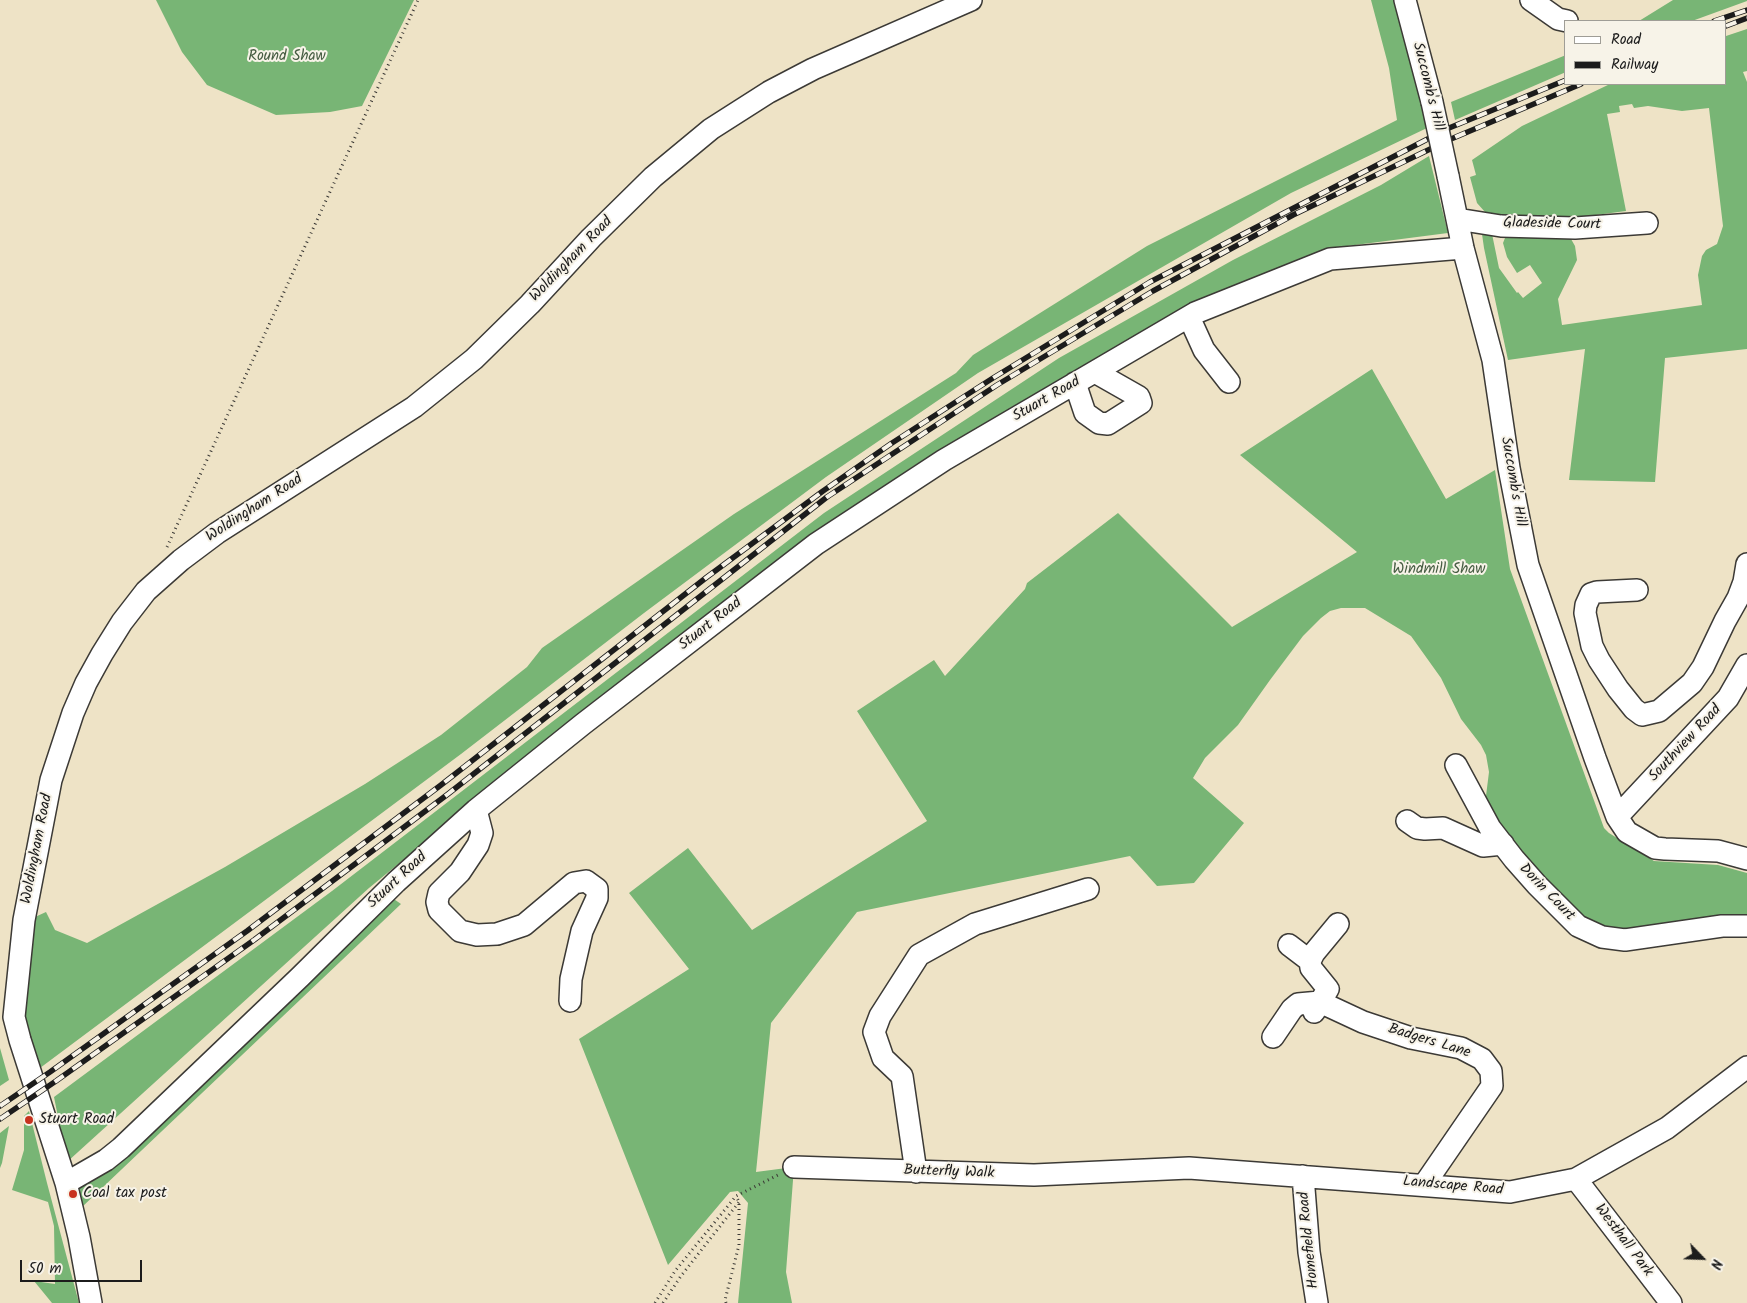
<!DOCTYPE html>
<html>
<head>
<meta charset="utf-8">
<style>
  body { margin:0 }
  #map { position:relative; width:1747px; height:1303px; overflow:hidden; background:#eee3c6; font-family:Kalam,sans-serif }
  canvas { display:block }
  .legend { position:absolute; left:1564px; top:20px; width:162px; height:65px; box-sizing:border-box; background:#f7f3e8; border:1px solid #9f9d96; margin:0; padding:6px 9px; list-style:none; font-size:15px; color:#1c1c1c }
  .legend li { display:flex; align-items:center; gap:10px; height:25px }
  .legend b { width:25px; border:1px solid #9f9d96 }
  .north { position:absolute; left:1677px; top:1233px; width:50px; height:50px; -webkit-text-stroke:4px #f7f3e8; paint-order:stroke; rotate:114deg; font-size:14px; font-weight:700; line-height:20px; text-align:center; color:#1c1c1c }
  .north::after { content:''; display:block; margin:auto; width:18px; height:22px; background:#1c1c1c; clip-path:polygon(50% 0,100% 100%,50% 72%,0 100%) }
  .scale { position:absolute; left:20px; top:1260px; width:122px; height:22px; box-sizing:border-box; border:2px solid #1c1c1c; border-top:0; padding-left:6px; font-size:15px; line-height:18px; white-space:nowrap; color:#1c1c1c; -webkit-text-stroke:4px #f7f3e8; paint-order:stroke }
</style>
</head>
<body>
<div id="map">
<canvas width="1747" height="1303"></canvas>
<ul class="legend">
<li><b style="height:6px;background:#fff"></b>Road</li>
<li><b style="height:6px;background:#1c1c1c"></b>Railway</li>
</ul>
<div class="north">N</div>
<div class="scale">50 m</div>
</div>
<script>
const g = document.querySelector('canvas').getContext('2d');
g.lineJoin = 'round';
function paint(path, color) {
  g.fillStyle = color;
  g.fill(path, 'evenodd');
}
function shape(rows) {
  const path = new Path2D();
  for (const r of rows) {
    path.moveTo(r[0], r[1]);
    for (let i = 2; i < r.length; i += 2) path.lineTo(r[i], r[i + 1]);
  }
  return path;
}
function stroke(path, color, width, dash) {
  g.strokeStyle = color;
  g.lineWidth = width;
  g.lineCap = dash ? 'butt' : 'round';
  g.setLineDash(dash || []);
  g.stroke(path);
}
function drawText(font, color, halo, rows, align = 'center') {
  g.font = font + ' Kalam,sans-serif';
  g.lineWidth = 4;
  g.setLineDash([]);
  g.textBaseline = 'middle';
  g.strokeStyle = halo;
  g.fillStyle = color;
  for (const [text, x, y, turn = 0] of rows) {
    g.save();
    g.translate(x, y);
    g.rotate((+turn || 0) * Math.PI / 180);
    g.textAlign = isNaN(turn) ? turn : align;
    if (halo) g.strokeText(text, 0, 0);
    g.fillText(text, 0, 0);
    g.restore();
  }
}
paint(shape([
  [156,0,414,0,362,106,330,112,276,115,207,85,182,52],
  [1371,0,1398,0,1424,104,1427,128,1291,193,978,373,826,477,644,613,461,754,40,1068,28,1039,25,1010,35,917,46,912,55,930,87,943,225,867,365,784,441,735,527,667,542,648,734,514,956,373,973,355,1147,246,1397,120,1389,68],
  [1673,0,1747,0,1747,1,1692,21,1639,21],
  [1747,29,1747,71,1743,72,1747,82,1747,349,1665,358,1655,482,1569,480,1585,349,1508,360,1484,248,1482,234,1492,234,1499,268,1517,293,1518,292,1523,298,1542,283,1530,265,1517,273,1507,257,1503,243,1505,238,1511,235,1564,237,1571,239,1575,246,1577,260,1558,299,1562,325,1702,305,1698,275,1702,256,1706,250,1717,244,1723,226,1709,108,1682,111,1648,106,1634,108,1632,104,1619,106,1620,112,1607,114,1626,211,1573,218,1492,215,1485,212,1477,203,1470,177,1476,175,1472,160,1522,126,1610,84,1726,84,1726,36],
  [1566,55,1566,72,1455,120,1451,102],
  [1429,156,1448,233,1324,249,1187,307,912,467,734,596,519,765,369,888,67,1162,54,1097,332,891,824,513,1059,358,1233,260,1381,185],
  [1372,369,1446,499,1495,470,1510,569,1604,828,1609,833,1654,861,1718,865,1747,873,1747,918,1618,933,1587,922,1483,820,1489,772,1486,755,1481,745,1461,719,1441,678,1411,636,1365,608,1341,608,1330,611,1321,618,1303,636,1270,680,1238,725,1205,758,1193,778,1244,823,1194,883,1157,886,1130,856,857,912,771,1023,756,1172,794,1167,786,1272,792,1303,738,1303,748,1203,738,1191,730,1192,668,1265,579,1039,689,969,629,893,688,848,752,930,927,821,857,711,934,660,945,676,1025,589,1027,583,1118,513,1232,627,1357,552,1240,455],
  [388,895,401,904,82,1207,70,1178,251,1020],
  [0,1048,9,1080,0,1086],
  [29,1111,47,1183,79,1303,52,1303,34,1281,55,1284,54,1226,48,1202,12,1190,24,1150,24,1116],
  [9,1126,2,1163,0,1168,0,1133]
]), '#78b575');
const minor = shape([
  [1405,0,1432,102],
  [1531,0,1558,19,1567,21],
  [1448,176,1463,248,1493,360,1509,468,1528,565,1595,758,1617,817,1627,832,1655,848,1665,849,1718,851,1747,859],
  [1457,219,1501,226,1575,228,1647,223],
  [1189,317,1204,350,1229,382],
  [1075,383,1085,413,1099,423,1108,424,1141,403,1139,397,1095,372],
  [1637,590,1597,592,1591,594,1586,605,1585,613,1592,646,1599,660,1618,689,1634,709,1642,715,1659,711,1692,683,1703,667,1725,621,1738,598,1744,582,1747,564],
  [1456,765,1490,828,1514,859,1537,885,1578,926,1602,937,1625,940,1722,926,1747,926],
  [476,810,482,833,478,845,460,872,439,893,437,902,439,910,460,931,477,935,497,934,524,925,574,883,586,881,597,889,597,898,582,931,571,979,570,1001],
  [1617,817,1728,698,1747,665],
  [1407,821,1417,828,1425,829,1443,828,1483,846,1503,844],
  [1289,945,1310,961],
  [1314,1012,1328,989,1311,968,1310,961,1314,953,1338,924],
  [1273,1037,1292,1009,1298,1004,1320,1002,1363,1022,1411,1038,1461,1048,1482,1059,1491,1071,1492,1086,1424,1185],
  [794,1167,1034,1175,1189,1168,1510,1192,1576,1179,1667,1128,1747,1067],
  [916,1172,902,1076,883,1058,874,1032,880,1016,919,955,975,924,1088,889],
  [1303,1176,1309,1252,1317,1303],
  [1576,1179,1671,1303],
  [66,1183,106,1160,121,1148,300,977,396,882,476,810,583,724,816,544,944,460,1195,313,1330,259,1463,248],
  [91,1303,79,1237,66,1183,20,1040,14,1017,24,920,51,780,73,713,86,683,102,654,122,622,146,591,181,560,217,533,414,407,474,359,530,304,591,238,653,177,711,129,769,92,813,69,971,0]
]);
stroke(minor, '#3c3a36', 24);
stroke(shape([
  [167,547,418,0],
  [655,1303,675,1271,736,1196,780,1174],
  [663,1303,681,1276,739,1202],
  [726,1303,725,1300,739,1245,739,1202,736,1196]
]), '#3c3a36', 3, [1, 4]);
stroke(minor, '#fff', 21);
const rail = shape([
  [1714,21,1747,10],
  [1726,26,1747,18],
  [0,1106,50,1072,247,931,441,785,707,577,823,491,892,443,993,378,1150,282,1449,128,1566,80],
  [0,1119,56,1081,254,940,448,794,827,497,997,385,1153,291,1293,215,1451,139,1581,84]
]);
stroke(rail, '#1c1c1c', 5.5);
stroke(rail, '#f7f3e8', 4, [11]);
const minorBridge = shape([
  [1432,102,1448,176]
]);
stroke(minorBridge, '#3c3a36', 24, []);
stroke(minorBridge, '#fff', 21);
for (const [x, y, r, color] of [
  [29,1120,5,"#c8321e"],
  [73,1194,5,"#c8321e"]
]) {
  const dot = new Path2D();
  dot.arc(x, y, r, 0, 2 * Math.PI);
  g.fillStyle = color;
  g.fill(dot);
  stroke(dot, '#f7f3e8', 2);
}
drawText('15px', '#465c42', '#f7f3e8', [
  ["Round Shaw",287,57],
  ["Windmill Shaw",1439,570]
]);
drawText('15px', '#1c1c1c', '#f7f3e8', [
  ["Succomb's Hill",1427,87,76],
  ["Gladeside Court",1552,225,1],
  ["Woldingham Road",572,260,-46],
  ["Stuart Road",1047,400,-30],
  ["Succomb's Hill",1512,482,80],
  ["Woldingham Road",255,509,-33],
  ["Stuart Road",711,625,-38],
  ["Southview Road",1686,744,-47],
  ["Woldingham Road",38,849,-79],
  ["Stuart Road",398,881,-43],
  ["Dorin Court",1546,893,46],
  ["Badgers Lane",1429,1042,17],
  ["Butterfly Walk",949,1173,2],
  ["Landscape Road",1453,1187,5],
  ["Homefield Road",1310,1240,-96],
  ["Westhall Park",1623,1241,53]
]);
drawText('15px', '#1c1c1c', '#f7f3e8', [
  ["Stuart Road",39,1120],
  ["Coal tax post",83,1194]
], 'left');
</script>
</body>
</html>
